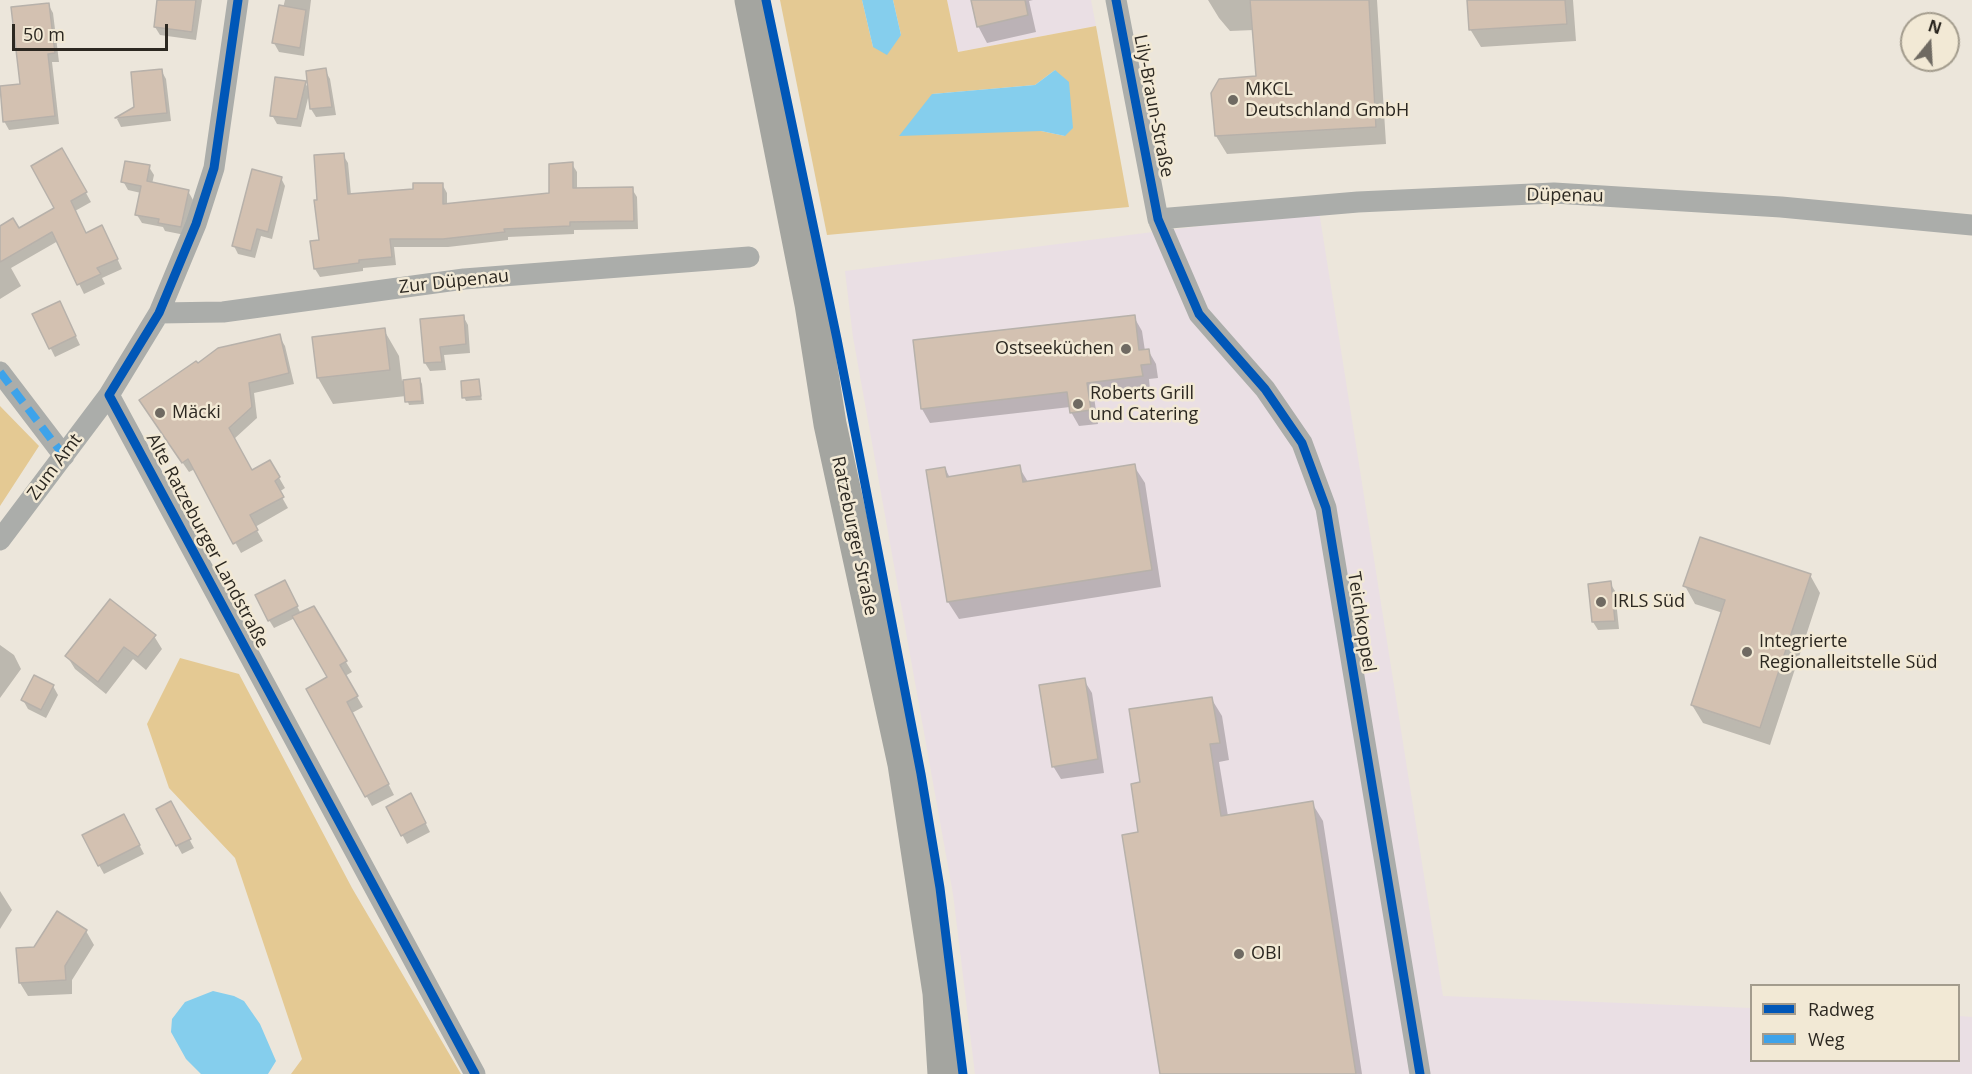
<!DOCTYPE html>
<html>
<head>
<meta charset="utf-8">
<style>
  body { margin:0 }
  #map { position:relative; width:1972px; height:1074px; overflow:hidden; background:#ece6db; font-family:"Open Sans",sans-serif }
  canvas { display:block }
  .legend { position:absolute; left:1750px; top:984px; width:210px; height:78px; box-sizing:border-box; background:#f2e9d5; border:2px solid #a39c8d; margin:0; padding:8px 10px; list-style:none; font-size:18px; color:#2c2821 }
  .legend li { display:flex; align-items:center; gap:12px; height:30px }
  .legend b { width:30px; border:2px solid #a39c8d }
  .north { position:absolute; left:1900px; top:12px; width:60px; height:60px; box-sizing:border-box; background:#f2e9d5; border:2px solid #a39c8d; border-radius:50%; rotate:18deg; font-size:16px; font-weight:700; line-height:24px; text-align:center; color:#2c2821 }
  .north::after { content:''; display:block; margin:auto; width:21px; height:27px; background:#6f6a62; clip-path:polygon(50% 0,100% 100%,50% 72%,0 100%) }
  .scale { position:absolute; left:12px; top:24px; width:156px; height:27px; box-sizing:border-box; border:3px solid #2c2821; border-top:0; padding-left:8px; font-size:18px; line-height:21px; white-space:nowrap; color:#2c2821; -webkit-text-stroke:4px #f2e9d5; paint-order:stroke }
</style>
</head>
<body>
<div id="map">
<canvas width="1972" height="1074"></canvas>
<ul class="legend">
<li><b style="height:8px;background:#0057b8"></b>Radweg</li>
<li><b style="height:8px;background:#3ea3ea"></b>Weg</li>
</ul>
<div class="north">N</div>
<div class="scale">50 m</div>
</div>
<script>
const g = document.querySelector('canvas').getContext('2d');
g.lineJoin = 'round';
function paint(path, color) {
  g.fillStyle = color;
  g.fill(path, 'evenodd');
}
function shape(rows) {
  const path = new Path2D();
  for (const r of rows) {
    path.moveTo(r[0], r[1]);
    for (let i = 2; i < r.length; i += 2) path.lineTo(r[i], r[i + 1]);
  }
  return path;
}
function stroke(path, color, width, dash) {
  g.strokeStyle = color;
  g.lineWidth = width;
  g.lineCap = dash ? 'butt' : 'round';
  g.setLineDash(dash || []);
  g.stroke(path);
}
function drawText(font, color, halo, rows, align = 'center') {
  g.font = font + ' "Open Sans",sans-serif';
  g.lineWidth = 5;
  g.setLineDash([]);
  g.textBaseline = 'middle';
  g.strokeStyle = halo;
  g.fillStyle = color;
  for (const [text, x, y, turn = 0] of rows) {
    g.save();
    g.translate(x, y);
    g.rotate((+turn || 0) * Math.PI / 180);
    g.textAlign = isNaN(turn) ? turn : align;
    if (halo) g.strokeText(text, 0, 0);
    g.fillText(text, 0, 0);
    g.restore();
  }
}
paint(shape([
  [947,0,1091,0,1096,26,957,52],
  [1319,211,1443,996,1751,1008,1752,1060,1958,1060,1959,1016,1972,1017,1972,1074,975,1074,953,894,853,337,845,271]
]), '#eadfe4');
paint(shape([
  [780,0,862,0,873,47,901,35,893,0,947,0,958,52,1096,26,1129,207,827,235],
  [1055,70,1065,136,1041,131,932,94,1035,85],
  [0,406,39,446,0,506],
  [180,658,239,674,352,888,461,1074,291,1074,302,1059,235,858,169,788,147,724]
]), '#e4c993');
paint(shape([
  [862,0,893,0,901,35,887,55,873,47],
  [1055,70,1069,82,1073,128,1065,136,1041,131,899,136,932,94,1035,85],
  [213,991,234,996,244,1001,260,1024,276,1061,268,1074,201,1074,186,1059,171,1032,172,1019,185,1002]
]), '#85ceed');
paint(shape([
  [159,0,202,0,196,40,160,35,155,27],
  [285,0,311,0,304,56,279,52,274,43],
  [972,0,1033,0,1029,1,1036,32,987,43,978,26],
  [1208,0,1377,0,1386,144,1227,154,1216,136,1213,93,1257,78,1254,30,1230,31,1219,18],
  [1468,0,1573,0,1576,41,1481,47,1470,29],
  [48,4,53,13,59,62,52,62,59,124,9,130,4,121,21,85],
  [161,70,166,79,171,121,121,127,117,119,136,108],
  [325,70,330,79,336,115,316,117,311,109,309,94,301,127,277,124,272,115,305,83,310,91],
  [62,150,91,202,75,211,86,234,107,237,122,269,102,278,105,284,84,294,58,241,11,268,21,286,0,299,0,228,18,230,56,208],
  [343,155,348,163,351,195,415,190,442,184,447,193,447,205,551,195,572,164,577,172,577,189,632,189,637,197,638,229,574,230,574,234,508,237,508,240,448,247,394,247,396,265,363,268,363,271,320,277,315,269,312,242,320,241,319,202],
  [149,167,154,175,152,184,188,191,193,200,185,235,165,231,163,227,142,223,137,215,141,193,128,190,123,181],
  [281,178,285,186,272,239,261,236,255,258,238,254,234,246],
  [64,312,80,345,55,357,34,315],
  [463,316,468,325,470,353,444,355,446,370,430,371,425,363],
  [1134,317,1142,331,1145,351,1148,350,1156,364,1158,378,1149,379,1150,390,1094,397,1098,424,1079,426,1071,412,1070,407,930,423,922,409],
  [384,330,399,356,402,381,420,380,422,384,424,404,409,405,406,396,333,404,318,378,314,338],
  [279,336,285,346,294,384,254,393,257,418,234,439,252,472,270,462,285,488,279,492,288,508,255,527,263,541,241,553,195,469,189,472,147,411,198,366],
  [478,381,482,400,466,401,464,397],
  [1134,466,1145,483,1161,587,959,619,948,602,945,468,950,478,1019,467,1028,482],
  [1810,575,1820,593,1770,745,1703,723,1692,705,1723,613,1695,604,1685,586],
  [1610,583,1615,591,1619,629,1598,630,1593,622],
  [289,590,301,614,313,608,352,672,345,676,363,707,352,713,394,795,372,806,308,689,329,678,295,618,274,628,269,620],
  [154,636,162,649,146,670,133,659,106,694,75,669,67,656],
  [0,645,14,655,21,669,0,698],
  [1084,680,1092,693,1104,773,1061,779,1053,766],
  [53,686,58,695,46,718,28,709,23,700],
  [1211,698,1222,716,1229,760,1219,762,1228,816,1312,803,1323,821,1362,1074,1162,1074,1140,833,1142,783],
  [170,803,194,848,182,854,177,845],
  [416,804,430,832,407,844,388,807],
  [129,825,144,854,104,874,99,865],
  [0,891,12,910,0,929],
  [86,931,94,945,72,980,72,994,28,996,20,983,18,950,35,948]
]), '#0003');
const building = shape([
  [157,0,196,0,192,32,154,27,157,0],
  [971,0,1025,0,1028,15,977,27,971,0],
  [1250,0,1369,0,1376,127,1215,136,1211,93,1219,79,1256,76,1250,0],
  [1467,0,1565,0,1567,24,1469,30,1467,0],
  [49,3,55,53,48,54,55,116,3,122,0,86,20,84,11,7,49,3],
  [279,5,306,10,300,48,272,43,279,5],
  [326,68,332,107,310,109,306,71,326,68],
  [162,69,167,113,115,118,134,107,131,72,162,69],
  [275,77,306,81,297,119,270,116,275,77],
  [62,148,87,192,71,201,86,233,102,225,118,259,97,268,101,274,77,285,52,232,0,262,0,226,13,218,19,228,54,208,31,166,62,148],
  [344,153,348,194,413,189,413,183,443,183,443,204,549,193,549,164,573,162,573,188,633,187,634,221,570,222,570,226,504,229,505,232,443,239,390,239,392,257,359,260,359,263,314,269,310,241,319,240,314,200,317,200,314,155,344,153],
  [125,161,150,165,147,181,189,190,181,227,158,223,159,219,135,215,141,186,121,182,125,161],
  [252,169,282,177,268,232,257,229,251,251,232,246,252,169],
  [60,301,76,336,49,349,32,314,60,301],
  [464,315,466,344,440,347,442,362,424,363,420,319,464,315],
  [1135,315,1139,350,1149,349,1151,364,1141,365,1143,376,1087,383,1091,410,1070,413,1067,392,921,409,913,340,1135,315],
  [385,328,390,370,317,378,312,337,385,328],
  [280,334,289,373,249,383,252,407,229,428,252,470,270,460,280,477,275,481,284,497,250,515,258,530,233,544,188,459,182,463,139,400,196,361,198,363,218,348,280,334],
  [420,378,422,401,405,402,403,380,420,378],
  [479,379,481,396,462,398,461,381,479,379],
  [1135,464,1152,570,947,602,926,470,945,467,947,477,1020,465,1023,482,1135,464],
  [1700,537,1811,574,1760,728,1691,705,1725,600,1683,586,1700,537],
  [285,580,298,606,268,621,255,595,285,580],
  [1611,581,1615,621,1592,622,1588,584,1611,581],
  [110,599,156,635,138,657,124,647,98,682,65,656,110,599],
  [314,606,347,661,340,665,358,696,347,702,389,784,365,797,306,689,327,677,292,616,314,606],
  [34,675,54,685,41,710,21,700,34,675],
  [1085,678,1098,759,1052,767,1039,685,1085,678],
  [1212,697,1220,743,1210,744,1221,816,1313,801,1356,1074,1160,1074,1122,835,1138,832,1131,784,1140,782,1129,709,1212,697],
  [411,793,426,823,401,836,386,807,411,793],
  [171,801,191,839,176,846,156,809,171,801],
  [124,814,140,845,98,866,82,835,124,814],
  [57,911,87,930,65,966,66,980,19,983,16,948,34,947,57,911]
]);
paint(building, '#d3c1b1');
stroke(building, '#b7b1aa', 1.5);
stroke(shape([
  [238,0,214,168,196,224,159,313,109,395,475,1074],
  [1116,0,1158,219,1199,314,1265,389,1302,443,1326,508,1420,1074],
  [1158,219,1358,202,1554,193,1781,207,1972,225],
  [159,313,223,312,464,279,749,257],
  [0,372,64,456],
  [0,540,109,395]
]), '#abadaa', 21);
stroke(shape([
  [751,0,811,304,830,424,904,764,939,993,944,1074]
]), '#a4a5a0', 33);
stroke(shape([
  [0,372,64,456]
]), '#3ea3ea', 8, [15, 8]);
stroke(shape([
  [238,0,214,168,196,224,159,313,109,395,475,1074],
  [766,0,837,339,921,774,940,888,963,1074],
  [1116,0,1158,219,1199,314,1265,389,1302,443,1326,508,1420,1074]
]), '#0057b8', 9);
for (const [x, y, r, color] of [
  [1233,100,6,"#6f6a62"],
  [1126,349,6,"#6f6a62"],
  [1078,404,6,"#6f6a62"],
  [160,413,6,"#6f6a62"],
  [1601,602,6,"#6f6a62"],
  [1747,652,6,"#6f6a62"],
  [1239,954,6,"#6f6a62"]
]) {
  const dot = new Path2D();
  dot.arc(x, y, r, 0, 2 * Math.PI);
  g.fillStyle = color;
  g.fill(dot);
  stroke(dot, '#f2e9d5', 2);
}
drawText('18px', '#2c2821', '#f2e9d5', [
  ["MKCL",1245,90],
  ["Deutschland GmbH",1245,111],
  ["Ostseeküchen",1114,349,"right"],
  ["Roberts Grill",1090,394],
  ["und Catering",1090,415],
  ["Mäcki",172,413],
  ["IRLS Süd",1613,602],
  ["Integrierte",1759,642],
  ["Regionalleitstelle Süd",1759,663],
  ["OBI",1251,954]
], 'left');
drawText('18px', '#2c2821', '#f2e9d5', [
  ["Lily-Braun-Straße",1153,106,79],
  ["Düpenau",1565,196,1],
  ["Zur Düpenau",454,282,-6],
  ["Zum Amt",55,467,-53],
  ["Ratzeburger Straße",854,536,78],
  ["Alte Ratzeburger Landstraße",207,541,62],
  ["Teichkoppel",1361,622,81]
]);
</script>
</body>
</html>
